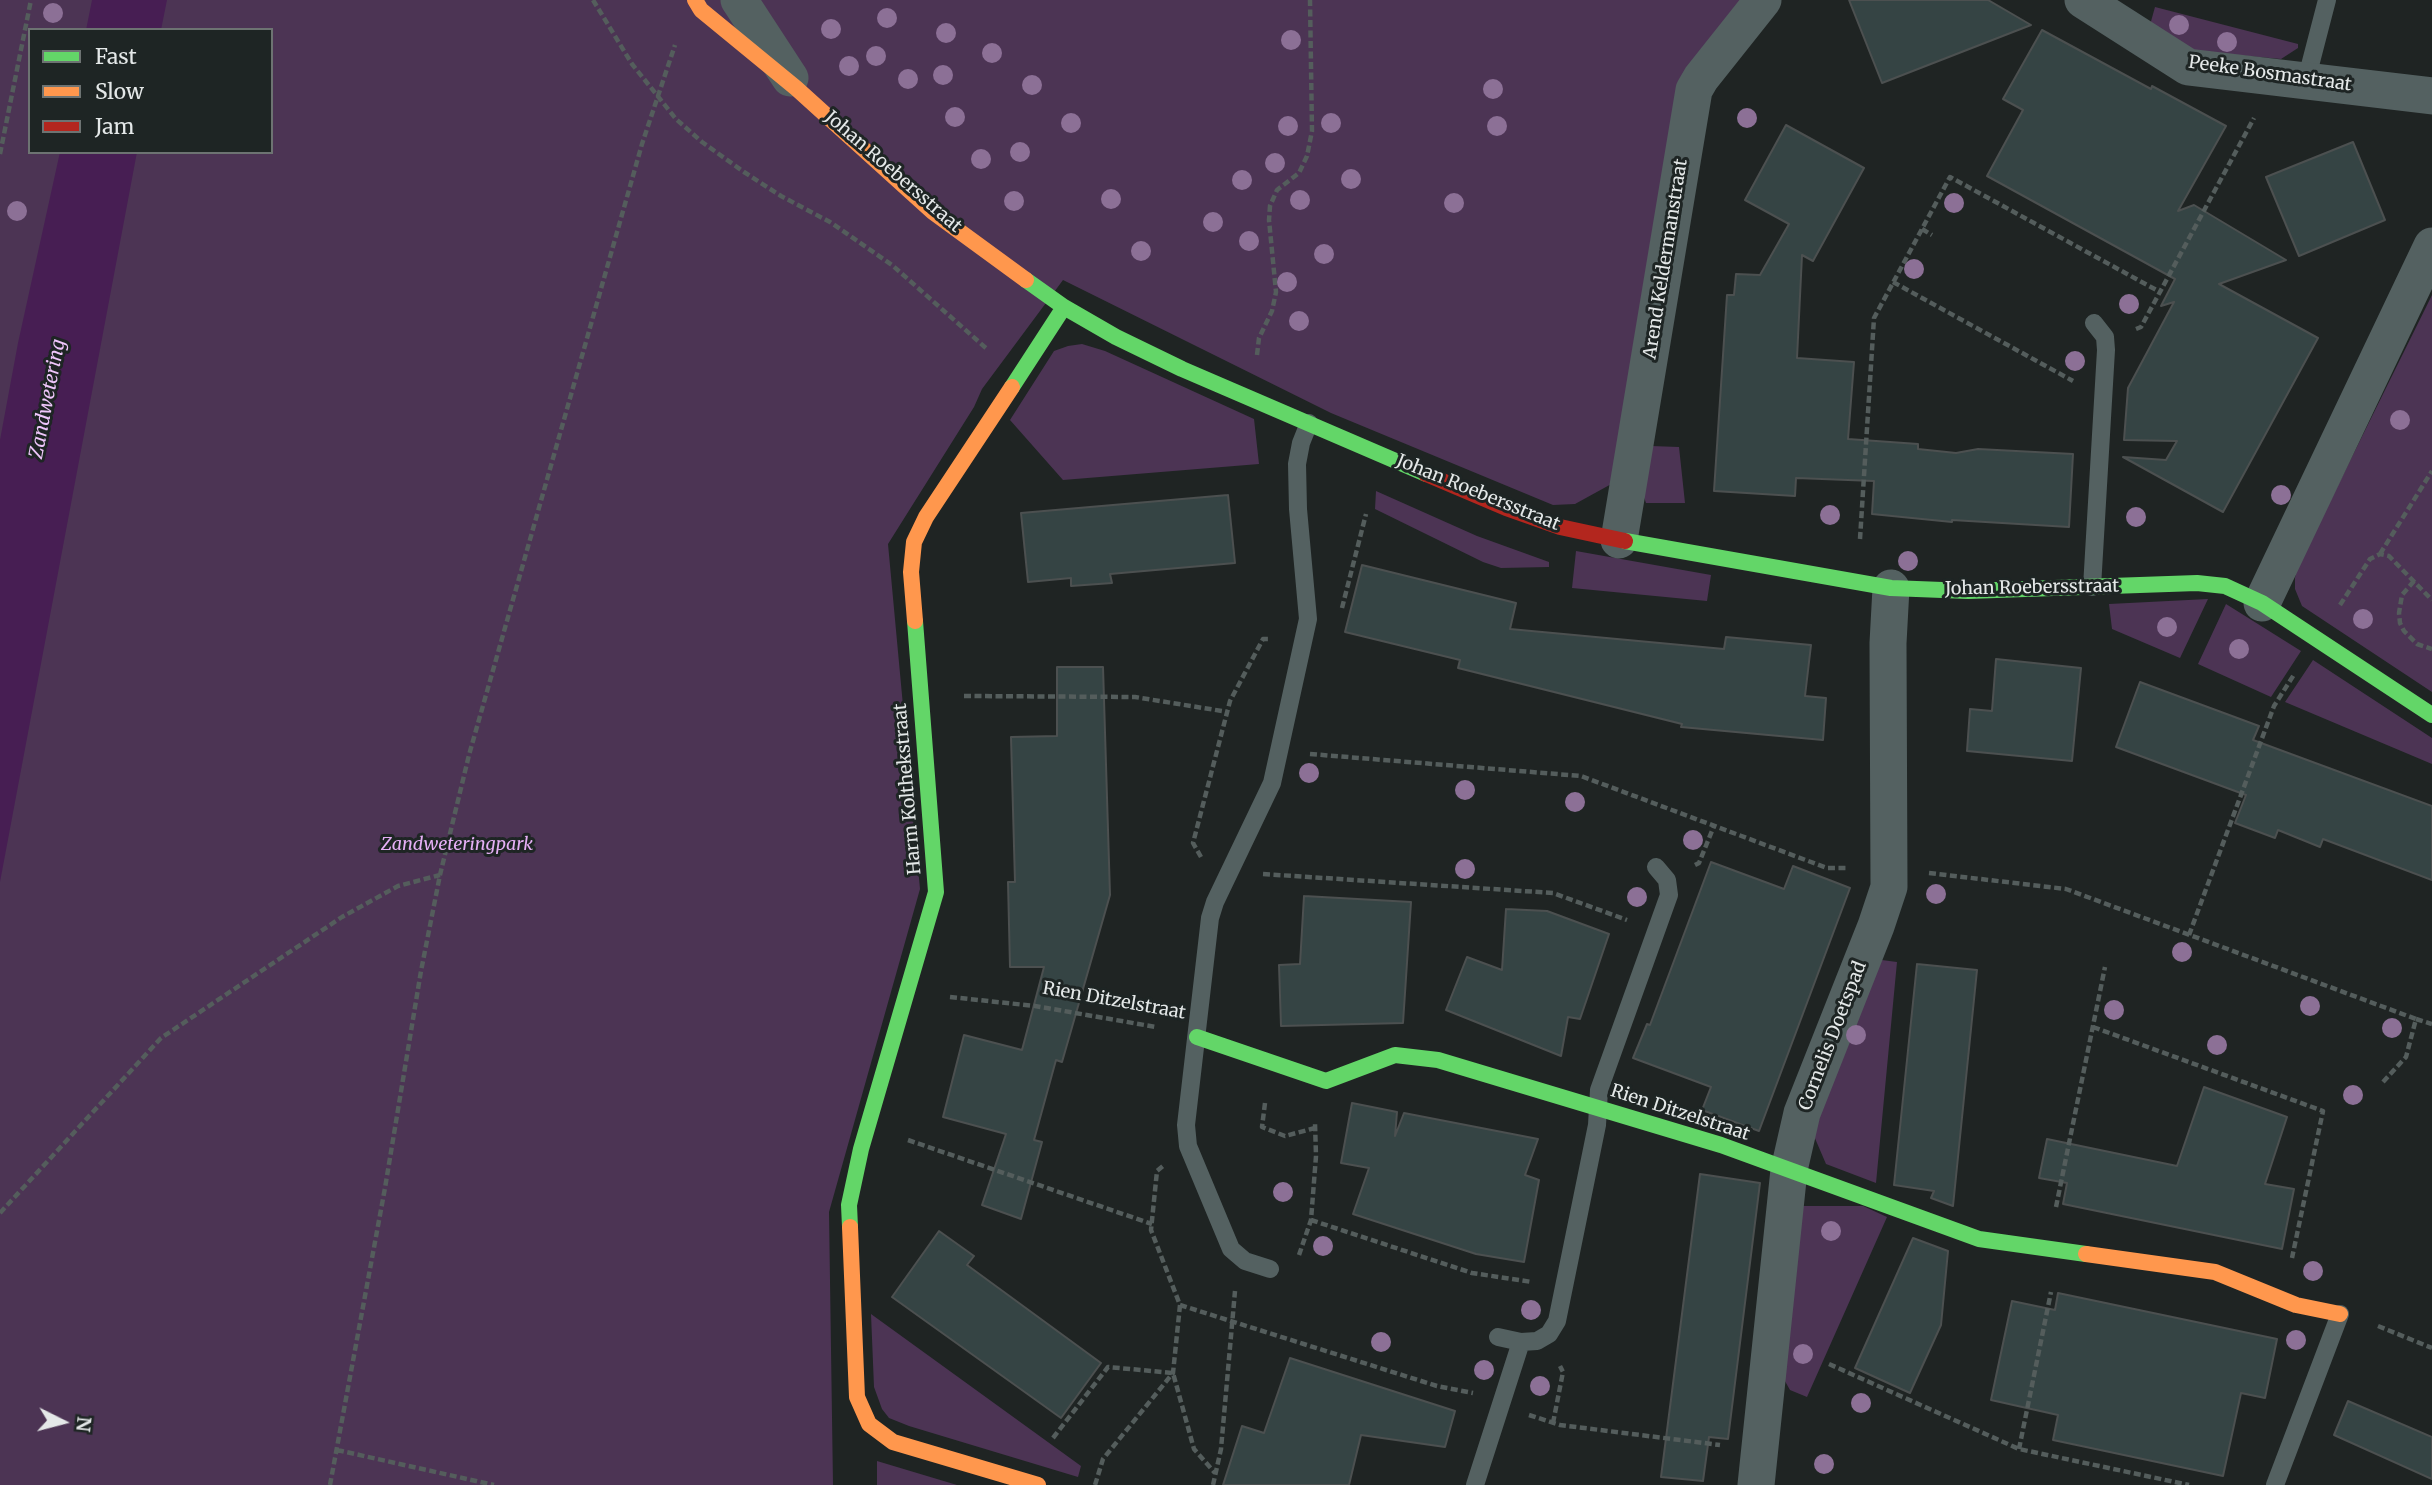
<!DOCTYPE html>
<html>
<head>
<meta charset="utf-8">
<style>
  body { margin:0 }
  #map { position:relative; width:2432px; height:1485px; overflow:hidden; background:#1f2423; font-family:Merriweather,serif }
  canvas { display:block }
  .legend { position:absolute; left:28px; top:28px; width:245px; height:126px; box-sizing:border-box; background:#1e2524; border:2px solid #6d7372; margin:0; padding:9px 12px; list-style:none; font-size:21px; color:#e4e8e8 }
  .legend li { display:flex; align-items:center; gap:14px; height:35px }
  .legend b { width:35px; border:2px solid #6d7372 }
  .north { position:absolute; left:28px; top:1387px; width:70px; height:70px; -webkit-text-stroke:5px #1e2524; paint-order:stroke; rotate:96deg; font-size:19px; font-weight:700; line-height:28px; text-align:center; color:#e4e8e8 }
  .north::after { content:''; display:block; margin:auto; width:24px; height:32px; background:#e4e8e8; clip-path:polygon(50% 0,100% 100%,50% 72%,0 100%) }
</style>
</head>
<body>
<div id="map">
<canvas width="2432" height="1485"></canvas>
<ul class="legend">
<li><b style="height:9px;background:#63d668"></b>Fast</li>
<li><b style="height:9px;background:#ff974d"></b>Slow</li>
<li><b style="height:9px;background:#b3261e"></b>Jam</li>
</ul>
<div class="north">N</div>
</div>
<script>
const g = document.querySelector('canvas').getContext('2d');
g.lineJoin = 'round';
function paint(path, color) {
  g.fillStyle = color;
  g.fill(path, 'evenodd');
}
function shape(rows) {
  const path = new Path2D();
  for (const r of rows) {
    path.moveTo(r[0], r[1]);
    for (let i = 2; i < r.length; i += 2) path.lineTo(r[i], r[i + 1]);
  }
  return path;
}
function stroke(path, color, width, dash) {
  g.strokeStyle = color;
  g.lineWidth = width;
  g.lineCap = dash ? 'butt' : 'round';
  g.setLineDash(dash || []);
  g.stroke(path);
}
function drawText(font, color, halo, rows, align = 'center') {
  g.font = font + ' Merriweather,serif';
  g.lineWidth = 6;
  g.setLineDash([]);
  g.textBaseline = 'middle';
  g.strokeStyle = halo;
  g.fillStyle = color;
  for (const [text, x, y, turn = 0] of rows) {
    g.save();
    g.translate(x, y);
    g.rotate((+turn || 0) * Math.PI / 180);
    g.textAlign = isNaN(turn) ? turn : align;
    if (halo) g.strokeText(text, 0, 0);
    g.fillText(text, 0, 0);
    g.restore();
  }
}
paint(shape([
  [0,0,1744,0,1683,79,1615,482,1575,504,1553,505,1331,413,1063,280,982,389,974,407,888,544,920,889,829,1212,833,1485,0,1485],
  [30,30,271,30,271,152,30,152],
  [2155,7,2298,44,2298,48,2281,59,2192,51,2150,25],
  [2432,295,2432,692,2302,606,2295,589,2295,578,2297,568],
  [1082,344,1105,351,1254,419,1259,464,1063,480,1010,420,1054,351,1068,346],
  [1651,446,1679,447,1685,503,1646,503,1644,497],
  [1376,491,1477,536,1549,562,1549,567,1501,568,1483,562,1375,509],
  [1576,551,1711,575,1707,601,1572,588],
  [2208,599,2180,658,2112,629,2109,604],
  [2226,604,2301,651,2271,697,2198,664],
  [2313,660,2432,738,2432,764,2285,702],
  [1874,959,1897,962,1876,1183,1826,1164,1811,1129],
  [1798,1206,1863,1206,1887,1217,1807,1397,1790,1390,1777,1367],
  [871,1314,1081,1466,1078,1477,909,1426,889,1418,882,1409,874,1387],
  [877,1461,957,1485,877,1485]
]), '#4c3454');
paint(shape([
  [92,0,167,0,161,30,86,30],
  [60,152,137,152,0,882,0,440,18,343]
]), '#471e53');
const building = shape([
  [1849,0,1988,0,2031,25,1882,83,1849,0],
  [2042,30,2151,89,2152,86,2226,126,2178,211,2194,205,2286,260,2219,284,2318,338,2223,512,2123,457,2166,460,2177,441,2124,440,2128,388,2174,302,2161,306,2175,279,1987,176,2023,110,2003,99,2042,30],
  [1786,125,1864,168,1813,261,1802,255,1797,358,1854,362,1848,439,1918,444,1918,449,1956,453,1978,449,2073,454,2069,527,1952,520,1952,522,1872,514,1874,481,1796,478,1795,496,1714,491,1727,295,1734,295,1736,274,1760,275,1789,224,1745,200,1786,125],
  [2353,142,2385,220,2299,256,2266,177,2353,142],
  [1228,495,1235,563,1110,574,1112,583,1071,586,1071,578,1028,582,1021,513,1228,495],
  [1362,565,1516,603,1510,629,1724,649,1726,637,1811,645,1805,696,1826,698,1823,740,1681,727,1682,724,1458,668,1460,660,1345,632,1362,565],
  [1996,659,2081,668,2072,761,1967,751,1970,709,1992,711,1996,659],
  [1057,667,1103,667,1110,895,1062,1062,1056,1060,1034,1140,1042,1142,1021,1219,982,1205,1006,1134,943,1117,964,1035,1022,1050,1044,967,1010,967,1008,882,1015,882,1011,737,1057,736,1057,667],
  [2140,682,2259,726,2253,740,2432,806,2432,880,2323,839,2320,847,2278,830,2275,838,2235,823,2246,795,2116,747,2140,682],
  [1711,862,1784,889,1793,866,1850,888,1759,1131,1702,1110,1711,1087,1633,1058,1647,1024,1650,1025,1711,862],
  [1304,896,1411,902,1403,1023,1281,1026,1279,965,1300,964,1304,896],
  [1506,909,1547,911,1609,934,1580,1019,1568,1017,1561,1056,1446,1010,1467,957,1502,970,1506,909],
  [1917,964,1977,970,1953,1206,1931,1198,1934,1191,1894,1185,1917,964],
  [2204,1087,2287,1117,2265,1184,2294,1189,2282,1249,2063,1204,2067,1183,2039,1178,2047,1139,2177,1166,2204,1087],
  [1352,1103,1397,1112,1395,1136,1404,1113,1538,1139,1525,1175,1539,1180,1524,1262,1476,1254,1353,1214,1369,1168,1341,1163,1352,1103],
  [1700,1174,1760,1183,1728,1439,1709,1437,1703,1481,1661,1477,1700,1174],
  [939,1231,974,1256,967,1265,1101,1363,1061,1418,892,1297,939,1231],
  [1913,1238,1948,1251,1941,1325,1910,1393,1855,1368,1913,1238],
  [2058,1293,2277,1339,2265,1398,2241,1393,2223,1476,2053,1440,2058,1415,1991,1400,2012,1301,2055,1310,2058,1293],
  [1290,1358,1455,1411,1445,1447,1361,1435,1349,1485,1223,1485,1242,1426,1264,1433,1290,1358],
  [2348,1401,2432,1437,2432,1479,2334,1435,2348,1401]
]);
paint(building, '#354444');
stroke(building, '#4c5050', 2);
stroke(shape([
  [593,0,632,64,676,119,702,142,744,172,781,196,830,222,892,265,987,349],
  [0,154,31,0],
  [1922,229,1932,235],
  [1893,282,2073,381],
  [2136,329,2141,327,2254,118],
  [1257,355,1259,338,1272,311,1276,292,1269,220,1270,206,1277,190,1299,173,1307,156,1312,131,1310,0],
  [1860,539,1874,318,1950,177,2160,292],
  [2380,554,2432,471],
  [2414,581,2402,595,2399,613,2400,623,2404,631,2417,644,2432,649],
  [2340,605,2370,559,2380,554,2389,556,2432,600],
  [1342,608,1366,514],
  [964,696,1135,697,1228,712],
  [1310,754,1581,776,1827,868,1847,868],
  [1201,857,1193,843,1230,701,1263,639,1270,639],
  [1695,865,1699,863,1714,826],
  [1929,873,2066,889,2416,1019,2406,1057,2383,1082],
  [1263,874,1553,893,1627,920],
  [2189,935,2274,706,2295,673],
  [950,997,1035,1006,1156,1027],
  [2416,1019,2432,1024],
  [2093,1027,2323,1111,2292,1258],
  [1265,1103,1262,1127,1285,1136,1315,1128],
  [908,1140,1152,1224],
  [2056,1207,2105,967],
  [0,1213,161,1038,342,917,398,886,440,875],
  [1311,1220,1472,1273,1532,1282],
  [1299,1255,1311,1220,1316,1156,1315,1123],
  [1180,1305,1437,1386,1473,1393],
  [2378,1326,2432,1348],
  [1829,1364,2019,1449,2189,1485],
  [1529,1415,1560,1425,1720,1445],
  [1553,1423,1563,1372,1560,1366],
  [1053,1438,1108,1367,1173,1373,1194,1449,1215,1473],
  [2019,1449,2051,1292],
  [337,1450,494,1485],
  [330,1485,385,1188,421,971,440,875,469,755,642,144,675,45],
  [1095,1485,1103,1459,1173,1373,1180,1305,1151,1230,1157,1171,1163,1166],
  [1213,1485,1221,1449,1235,1291]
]), '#545d5c', 4.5, [7, 3.5]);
stroke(shape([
  [2306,81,2327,0],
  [2092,587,2106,350,2105,337,2094,323],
  [1270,1269,1245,1261,1231,1249,1188,1146,1186,1125,1210,918,1215,902,1272,783,1308,619,1298,509,1297,464,1301,443,1309,423],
  [1498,1337,1521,1342,1537,1341,1549,1334,1557,1321,1597,1125,1599,1090,1669,895,1667,880,1656,867],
  [1475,1485,1521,1342],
  [2275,1485,2340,1314]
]), '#546161', 18);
stroke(shape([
  [739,0,790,78],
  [2083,0,2188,67,2432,96],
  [1619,540,1694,90,1701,78,1763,0],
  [2262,603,2432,246],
  [1756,1485,1789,1170,1802,1113,1876,926,1889,887,1888,643,1891,588]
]), '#546161', 37);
stroke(shape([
  [1026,280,1064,307,1116,337,1182,369,1426,474],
  [1012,387,1064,307],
  [1625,541,1891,588,1968,591,2197,583,2225,586,2262,603,2432,715],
  [1197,1037,1326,1081,1395,1055,1438,1060,1721,1145,1979,1239,2086,1254],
  [850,1227,849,1205,861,1149,936,892,915,621]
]), '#63d668', 16);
stroke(shape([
  [695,0,701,10,796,88,933,212,1026,280],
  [915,621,911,572,914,542,926,517,1012,387],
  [850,1227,857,1397,869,1424,893,1442,1038,1485],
  [2086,1254,2215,1272,2296,1305,2340,1314]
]), '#ff974d', 16);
stroke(shape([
  [1426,474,1506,508,1560,527,1625,541]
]), '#b3261e', 16);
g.fillStyle = '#8c7096';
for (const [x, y] of [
  [53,13],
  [887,18],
  [2179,25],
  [831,29],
  [946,33],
  [1291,40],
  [2227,42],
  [992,53],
  [876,56],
  [849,66],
  [943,75],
  [908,79],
  [1032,85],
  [1493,89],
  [955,117],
  [1747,118],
  [1071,123],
  [1331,123],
  [1288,126],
  [1497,126],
  [1020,152],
  [981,159],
  [1275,163],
  [1351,179],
  [1242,180],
  [1111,199],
  [1300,200],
  [1014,201],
  [1454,203],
  [1954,203],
  [17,211],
  [1213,222],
  [1249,241],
  [1141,251],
  [1324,254],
  [1914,269],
  [1287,282],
  [2129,304],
  [1299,321],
  [2075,361],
  [2400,420],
  [2281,495],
  [1830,515],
  [2136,517],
  [1908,561],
  [2363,619],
  [2167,627],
  [2239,649],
  [1309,773],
  [1465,790],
  [1575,802],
  [1693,840],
  [1465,869],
  [1936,894],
  [1637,897],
  [2182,952],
  [2310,1006],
  [2114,1010],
  [2392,1028],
  [1856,1035],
  [2217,1045],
  [2353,1095],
  [1283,1192],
  [1831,1231],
  [1323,1246],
  [2313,1271],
  [1531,1310],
  [2296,1340],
  [1381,1342],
  [1803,1354],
  [1484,1370],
  [1540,1386],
  [1861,1403],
  [1824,1464]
]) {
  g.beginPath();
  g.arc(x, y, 10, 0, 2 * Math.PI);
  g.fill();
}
drawText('18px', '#e4e8e8', '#1e2524', [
  ["Peeke Bosmastraat",2270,74,8],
  ["Johan Roebersstraat",893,172,41],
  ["Arend Keldermanstraat",1666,259,-81],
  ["Johan Roebersstraat",1478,493,22],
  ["Johan Roebersstraat",2032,588,-1],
  ["Harm Kolthekstraat",908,789,-95],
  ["Rien Ditzelstraat",1114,1001,10],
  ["Cornelis Doetspad",1833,1036,-69],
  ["Rien Ditzelstraat",1680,1113,18]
]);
drawText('italic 18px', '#e5aff5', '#1e2524', [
  ["Zandweteringpark",457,845]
]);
drawText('italic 19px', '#efc6fb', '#1e2524', [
  ["Zandwetering",48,399,-79]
]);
</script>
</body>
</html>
